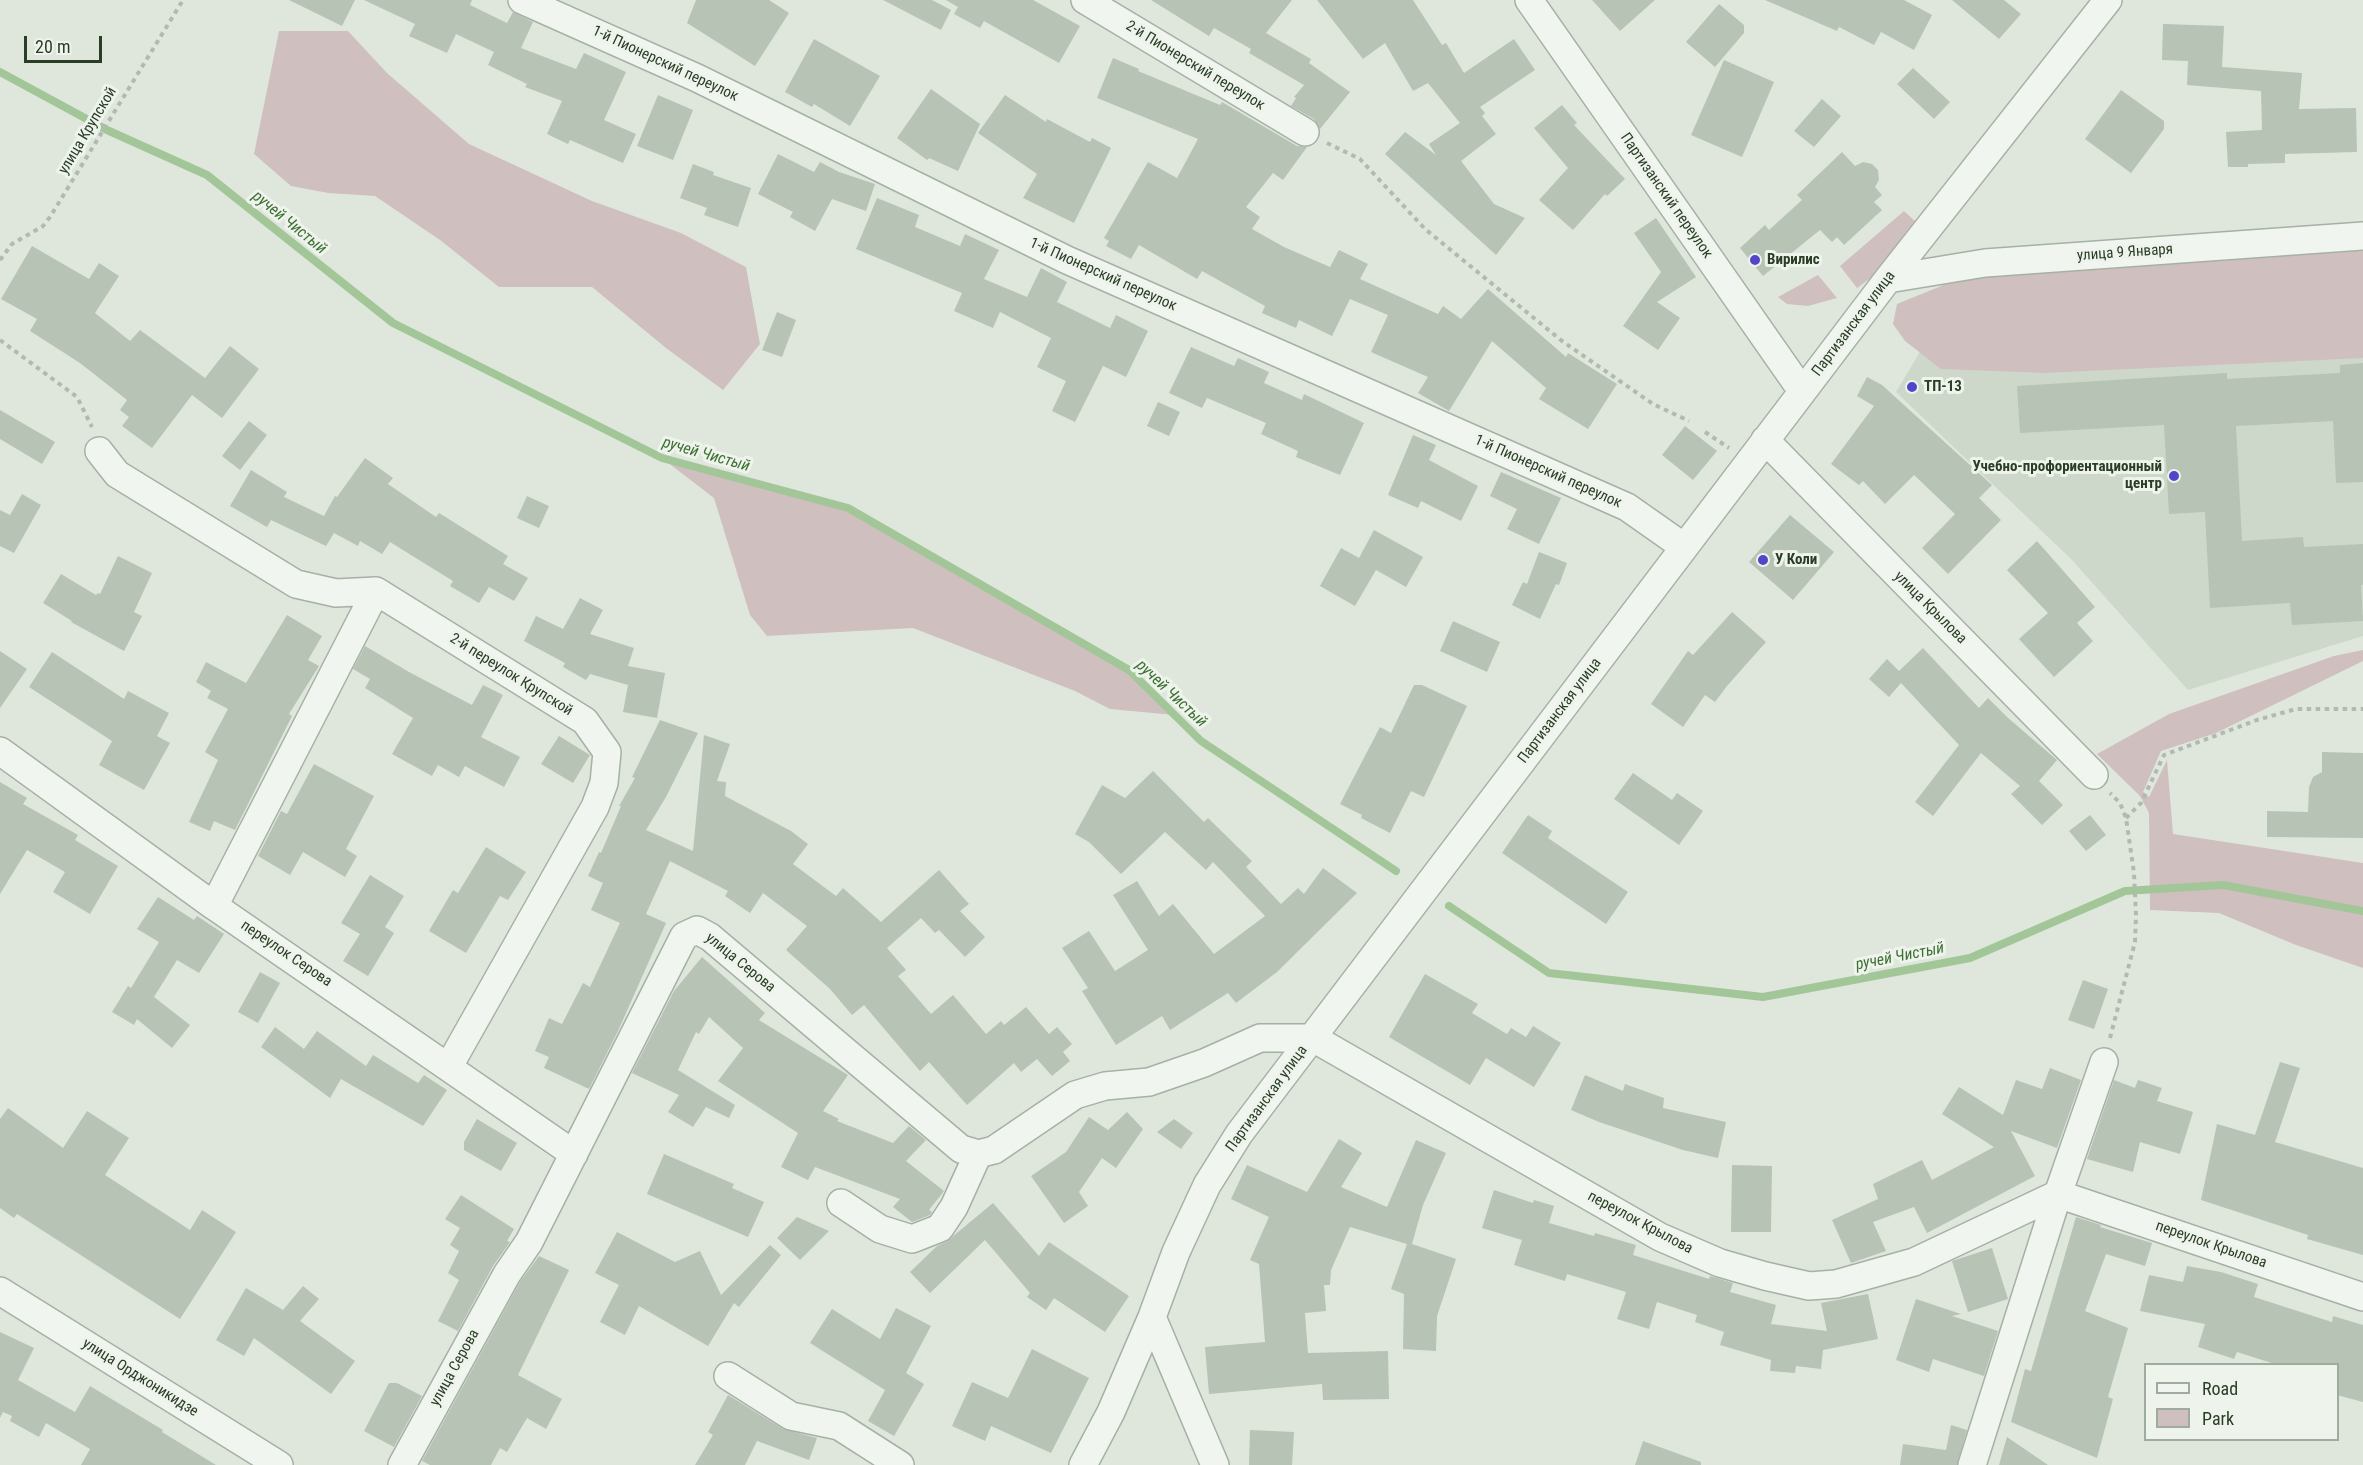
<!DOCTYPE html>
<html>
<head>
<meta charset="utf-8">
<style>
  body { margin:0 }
  #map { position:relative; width:2363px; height:1465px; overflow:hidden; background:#dfe7dd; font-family:"Roboto Condensed",sans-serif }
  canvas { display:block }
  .legend { position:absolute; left:2144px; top:1363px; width:195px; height:78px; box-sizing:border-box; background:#eef4ec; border:2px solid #9fab9d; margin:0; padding:8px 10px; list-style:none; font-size:18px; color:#293d27 }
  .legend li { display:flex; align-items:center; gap:12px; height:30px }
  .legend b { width:30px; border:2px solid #9fab9d }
  .scale { position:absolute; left:24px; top:36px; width:78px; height:27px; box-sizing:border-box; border:3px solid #293d27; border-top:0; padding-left:8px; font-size:18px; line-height:21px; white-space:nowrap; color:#293d27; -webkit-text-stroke:4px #eef4ec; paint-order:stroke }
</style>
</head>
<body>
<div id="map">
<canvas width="2363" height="1465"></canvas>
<ul class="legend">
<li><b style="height:8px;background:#f0f5f0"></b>Road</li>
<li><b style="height:16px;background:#d0bfbf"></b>Park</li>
</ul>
<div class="scale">20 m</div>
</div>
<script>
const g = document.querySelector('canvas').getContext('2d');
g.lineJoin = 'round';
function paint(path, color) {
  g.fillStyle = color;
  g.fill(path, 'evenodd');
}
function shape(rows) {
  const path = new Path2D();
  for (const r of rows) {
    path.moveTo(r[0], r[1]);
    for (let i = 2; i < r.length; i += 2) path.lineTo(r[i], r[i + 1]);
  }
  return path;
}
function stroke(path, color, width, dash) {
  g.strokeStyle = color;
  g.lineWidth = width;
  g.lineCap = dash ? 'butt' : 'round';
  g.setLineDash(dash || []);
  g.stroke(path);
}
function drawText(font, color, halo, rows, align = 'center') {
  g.font = font + ' "Roboto Condensed",sans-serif';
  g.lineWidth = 6;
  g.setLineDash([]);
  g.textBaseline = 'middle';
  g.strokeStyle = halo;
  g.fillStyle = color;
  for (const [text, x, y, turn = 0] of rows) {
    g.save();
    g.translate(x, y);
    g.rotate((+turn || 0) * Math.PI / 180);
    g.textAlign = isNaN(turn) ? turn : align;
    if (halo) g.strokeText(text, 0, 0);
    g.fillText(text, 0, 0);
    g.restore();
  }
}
paint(shape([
  [2363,290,2363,636,2188,690,2072,560,1896,392,1939,320]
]), '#cdd8cb');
paint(shape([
  [279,31,348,31,387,73,469,144,592,201,681,233,746,267,760,344,723,390,666,348,592,287,499,287,440,240,375,196,328,193,291,186,254,154],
  [1904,211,1917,223,1880,271,1857,288,1840,266],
  [2363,247,2363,358,2045,373,1941,369,1905,341,1893,324,1897,304,1946,284,1996,271],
  [1818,275,1837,298,1808,306,1787,304,1778,297],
  [662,458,848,508,1129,670,1174,715,1110,709,1075,691,913,628,767,636,750,615,714,498],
  [2363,650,2363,661,2216,733,2161,751,2143,792,2149,797,2167,760,2173,834,2363,863,2363,968,2296,945,2219,913,2150,910,2149,813,2140,796,2097,754,2169,714,2334,656]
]), '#d0bfbf');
stroke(shape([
  [0,72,107,130,207,175,393,323,662,458,848,508,1129,670,1201,741,1396,871],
  [1449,906,1549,973,1763,997,1970,958,2125,891,2223,885,2363,911]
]), '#a3c699', 8);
paint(shape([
  [289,0,355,0,342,26],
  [364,0,472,0,470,5,507,23,513,12,533,22,521,48,576,69,584,53,626,72,604,120,636,134,623,163,570,140,568,144,547,134,562,101,525,87,527,84,488,65,494,52,456,34,447,53,409,36,415,24],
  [696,0,769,0,789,13,755,66,687,23],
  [883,0,932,0,951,10,941,30],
  [946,0,1033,0,1080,26,1059,63,984,21,980,28,954,14,958,7],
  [1151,0,1292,0,1266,33,1311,59,1309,63,1350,92,1320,129,1314,119,1291,106,1296,98,1294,97,1304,85,1249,53,1251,49,1214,28,1209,36],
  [1317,0,1413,0,1442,45,1446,43,1464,73,1514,39,1535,70,1480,107,1485,113,1482,116,1496,134,1461,161,1494,204,1525,218,1496,255,1385,154,1405,132,1436,155,1429,144,1460,123,1428,83,1413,91,1385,43,1363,59],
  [1592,0,1655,0,1620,31],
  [1765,0,1904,0,1932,15,1914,50,1881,32,1874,45,1839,27,1837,31],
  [1952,0,2004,0,2021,14,1999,39],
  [1719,4,1744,25,1744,33,1715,67,1686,42],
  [2163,24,2224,26,2222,67,2302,73,2299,109,2356,108,2357,152,2285,154,2285,163,2248,164,2248,167,2228,167,2226,132,2262,130,2261,91,2187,85,2188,61,2162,60],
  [814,39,880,76,850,126,814,104,812,107,785,92],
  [1113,58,1139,69,1138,71,1220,105,1222,102,1297,146,1307,147,1283,180,1273,173,1246,207,1260,217,1252,229,1284,247,1330,267,1339,250,1368,264,1360,279,1438,314,1443,306,1461,319,1488,289,1566,357,1568,353,1617,384,1588,429,1539,399,1546,388,1492,341,1449,411,1418,393,1428,377,1371,352,1388,315,1350,299,1332,336,1299,320,1296,328,1262,313,1265,306,1202,271,1197,279,1139,245,1131,259,1106,246,1109,241,1104,238,1148,162,1177,178,1198,139,1097,98],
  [1724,60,1774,82,1742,157,1691,135],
  [1913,68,1950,102,1934,119,1897,84],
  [931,89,980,124,958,171,929,158,927,160,897,138],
  [2121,90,2164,121,2164,129,2131,173,2085,139],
  [658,95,693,110,673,160,637,146],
  [1005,95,1046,122,1047,119,1090,142,1092,138,1111,148,1074,223,1023,198,1037,174,978,133],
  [1822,99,1841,116,1814,147,1794,131],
  [1562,105,1577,123,1574,125,1625,179,1607,196,1605,194,1573,230,1539,200,1568,168,1534,128],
  [1842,152,1855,166,1863,162,1872,164,1878,170,1879,180,1875,187,1882,195,1874,202,1882,210,1844,245,1837,237,1832,242,1820,230,1763,276,1740,248,1765,225,1769,230,1802,200,1797,195],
  [778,154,814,172,820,162,839,172,875,184,866,211,832,199,815,231,790,217,793,212,758,194],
  [693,164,714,172,713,175,751,188,738,227,704,215,707,208,680,198],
  [877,198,919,215,915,227,960,246,965,234,999,250,984,279,1027,297,1041,268,1067,282,1057,302,1110,328,1116,315,1148,331,1126,377,1103,366,1075,422,1052,411,1066,381,1037,367,1051,338,1000,312,993,328,954,311,962,293,856,249],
  [1656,218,1696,277,1657,302,1680,318,1658,350,1623,326,1661,272,1634,233],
  [32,246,89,279,99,263,119,276,95,313,130,341,140,330,205,378,230,346,259,369,222,418,192,395,152,448,122,426,129,417,120,410,127,400,80,363,30,331,37,319,1,299],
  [777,312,796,320,782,357,762,350],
  [1191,347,1234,366,1238,358,1269,372,1264,383,1302,400,1304,394,1364,423,1340,475,1296,457,1298,451,1261,434,1266,423,1207,398,1202,408,1169,393],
  [2363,363,2363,482,2336,483,2333,421,2236,426,2242,541,2303,537,2304,547,2363,544,2363,585,2361,585,2363,621,2292,625,2290,603,2210,608,2205,512,2169,514,2164,425,2020,433,2017,386,2227,373,2227,379,2340,373,2340,365],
  [1867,377,1882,385,1992,485,1979,498,2001,520,1948,574,1922,548,1955,514,1914,475,1885,504,1863,481,1859,485,1831,464,1874,406,1857,396],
  [1158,402,1180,412,1169,436,1147,426],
  [0,410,55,442,42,464,0,439],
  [249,421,267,435,240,470,222,456],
  [1685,426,1717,451,1693,480,1662,455],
  [1413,435,1436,445,1429,460,1478,486,1461,521,1421,501,1418,508,1388,495],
  [365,458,393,478,388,484,436,517,439,513,508,556,503,564,528,578,514,601,489,587,479,603,450,586,453,581,390,542,382,554,360,541,358,546,334,533,326,546,271,520,267,527,230,506,251,470,287,492,284,497,324,516,335,496,337,497],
  [1501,472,1561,498,1539,544,1507,529,1517,509,1490,496],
  [22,494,41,505,14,553,0,546,0,510,10,515],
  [527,496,549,506,539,528,517,518],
  [1790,515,1834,552,1793,600,1749,562],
  [1374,530,1423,557,1406,587,1376,570,1355,606,1320,586,1341,548,1359,558],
  [2037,541,2095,607,2077,623,2093,641,2054,677,2019,639,2048,613,2007,570],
  [1539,552,1567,563,1559,585,1556,584,1540,619,1512,605,1523,582,1527,584],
  [118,556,152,573,134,612,142,616,124,651,71,622,72,621,43,603,61,574,96,595,98,593,100,594],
  [580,598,603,610,590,634,634,648,628,666,665,673,657,718,623,712,628,685,590,674,586,680,563,667,565,663,524,641,536,616,563,629],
  [1732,612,1766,642,1727,686,1715,702,1705,695,1683,727,1651,704,1688,651,1693,655],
  [287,615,322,636,308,660,319,666,289,714,292,716,235,830,214,821,210,831,189,822,218,760,205,752,228,709,207,698,211,691,196,682,206,662,246,683],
  [1453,621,1500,642,1487,672,1440,651],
  [365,646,409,672,472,705,483,685,503,695,481,737,520,757,504,787,465,766,459,777,438,765,432,776,392,754,413,718,365,688,370,679,353,669],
  [1923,648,1979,708,1988,698,2007,717,2057,760,2039,781,2063,805,2042,825,2011,794,2020,786,1981,753,1933,816,1915,802,1959,745,1901,683,1889,697,1869,679,1887,659,1899,671],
  [0,651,27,669,0,708],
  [52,652,124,699,128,691,169,713,157,736,170,743,144,790,99,765,112,741,29,687],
  [1414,685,1422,685,1467,706,1424,797,1411,791,1390,833,1361,818,1362,815,1340,804,1380,727,1391,733],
  [660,720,698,733,666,797,646,830,693,851,704,735,730,744,717,781,726,782,725,796,791,831,808,844,793,864,836,896,843,888,881,922,939,870,969,904,960,911,985,937,965,957,939,930,935,933,921,918,887,948,906,970,898,976,931,1014,953,995,986,1034,1001,1021,1004,1025,1026,1007,1049,1034,1057,1027,1072,1044,1063,1052,1070,1061,1052,1076,1037,1059,1021,1072,1014,1063,967,1105,929,1062,920,1071,864,1005,852,1015,830,989,786,950,807,926,763,893,750,913,725,896,728,891,670,861,646,914,666,923,618,1031,589,1089,544,1068,549,1057,535,1051,549,1018,562,1024,583,983,590,987,620,923,591,910,603,883,588,876,599,852,601,853,621,806,619,806,635,778,632,777],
  [559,736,590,755,573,783,541,764],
  [2322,752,2363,753,2363,838,2267,837,2267,811,2308,812,2309,787,2313,777,2322,772],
  [314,764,374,796,346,849,357,856,345,877,303,852,290,875,258,856,281,811,287,814],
  [1153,771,1204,822,1208,818,1252,861,1246,867,1281,904,1298,888,1304,894,1323,868,1357,893,1277,972,1236,1003,1228,993,1170,1030,1162,1016,1116,1045,1082,991,1088,988,1062,948,1089,931,1115,971,1148,950,1113,895,1137,881,1159,916,1173,904,1214,954,1265,916,1213,862,1206,870,1165,832,1121,874,1089,842,1075,834,1102,785,1125,798],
  [1633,773,1672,800,1677,793,1703,811,1679,845,1614,799],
  [0,782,27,798,23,804,78,835,75,840,118,866,90,914,53,892,65,872,27,850,0,894],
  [1528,815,1552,831,1548,838,1628,892,1606,924,1502,853],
  [2090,815,2106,835,2086,851,2069,831],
  [486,847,526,872,508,900,500,896,466,953,429,931,453,890,458,893],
  [370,875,404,896,385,927,394,933,368,976,343,961,360,934,341,923],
  [158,897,194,920,197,916,224,934,199,973,177,960,154,997,190,1025,172,1048,137,1019,134,1025,112,1012,128,986,131,988,159,942,137,929],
  [702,957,765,1013,759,1020,848,1075,823,1111,839,1119,837,1121,893,1143,909,1126,926,1140,906,1161,944,1191,929,1210,932,1212,930,1215,912,1222,893,1207,900,1199,815,1167,808,1180,781,1167,798,1133,718,1081,743,1048,709,1017,699,1034,696,1032,678,1070,735,1105,729,1118,706,1107,693,1127,668,1112,679,1095,632,1073,674,991],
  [260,972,280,983,258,1023,238,1012],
  [1425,974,1478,1004,1472,1013,1507,1034,1511,1028,1526,1037,1533,1026,1561,1043,1534,1087,1486,1058,1470,1085,1389,1037],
  [2083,980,2108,989,2094,1029,2068,1020],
  [275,1027,304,1049,317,1031,366,1066,373,1055,418,1083,424,1075,447,1090,423,1126,341,1079,330,1098,261,1047],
  [2280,1062,2300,1068,2275,1142,2363,1168,2363,1255,2307,1239,2308,1235,2201,1200,2217,1124,2255,1135],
  [2050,1068,2081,1080,2057,1148,2011,1131,2035,1176,1927,1233,1914,1207,1873,1222,1886,1251,1851,1263,1832,1220,1878,1199,1873,1184,1922,1160,1932,1180,1994,1147,1942,1114,1959,1087,2003,1115,2016,1080,2042,1089],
  [1585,1075,1623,1091,1625,1084,1664,1098,1663,1108,1726,1122,1718,1158,1683,1150,1599,1122,1571,1110],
  [2114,1080,2135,1088,2138,1080,2162,1088,2157,1101,2193,1112,2180,1154,2140,1142,2133,1172,2087,1159],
  [8,1108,63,1148,87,1111,129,1138,105,1175,190,1230,202,1210,236,1232,180,1319,17,1214,14,1218,0,1208,0,1119],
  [1127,1112,1143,1129,1116,1168,1102,1158,1079,1192,1088,1206,1064,1223,1031,1176,1066,1152,1089,1117,1108,1130],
  [477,1119,517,1143,501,1171,464,1150,464,1142],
  [1174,1119,1193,1133,1181,1149,1157,1132],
  [1339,1139,1362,1153,1341,1187,1387,1207,1416,1140,1446,1153,1423,1205,1412,1244,1456,1259,1437,1316,1436,1351,1403,1349,1404,1294,1391,1289,1407,1244,1350,1227,1331,1270,1330,1285,1324,1285,1326,1311,1305,1313,1308,1353,1388,1351,1389,1399,1323,1400,1322,1384,1209,1394,1205,1347,1265,1342,1259,1264,1250,1260,1269,1217,1231,1199,1247,1165,1307,1192],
  [664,1154,734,1184,732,1188,764,1202,748,1237,647,1194],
  [1732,1165,1772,1166,1771,1232,1731,1232],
  [1494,1190,1533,1203,1534,1200,1554,1206,1549,1223,1594,1236,1595,1233,1636,1245,1633,1255,1709,1279,1710,1276,1733,1283,1730,1292,1776,1305,1771,1324,1827,1331,1821,1303,1868,1294,1878,1339,1823,1350,1821,1369,1796,1366,1795,1373,1770,1371,1771,1360,1720,1345,1724,1332,1695,1322,1697,1315,1657,1302,1649,1329,1617,1319,1626,1292,1567,1274,1565,1281,1514,1265,1522,1240,1482,1228],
  [461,1195,514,1229,507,1241,510,1242,493,1266,458,1331,438,1321,459,1280,448,1273,459,1251,450,1245,460,1228,445,1219],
  [993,1203,1039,1256,1049,1242,1129,1296,1105,1332,1054,1298,1046,1310,1027,1297,1030,1293,985,1240,930,1293,910,1272,937,1246,946,1242],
  [797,1217,829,1231,800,1260,777,1238],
  [2076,1217,2101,1225,2100,1227,2152,1243,2145,1266,2106,1254,2085,1311,2128,1328,2108,1397,2113,1399,2097,1458,2011,1422,2025,1369,2031,1371],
  [617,1232,675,1262,700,1251,721,1295,770,1245,781,1255,739,1307,734,1303,708,1346,639,1306,625,1335,600,1322,619,1285,595,1273],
  [1992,1248,2008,1299,1968,1312,1952,1261],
  [539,1256,569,1270,518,1375,562,1399,546,1429,527,1418,507,1452,500,1448,491,1465,430,1465,422,1461,520,1282],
  [2187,1266,2221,1272,2258,1284,2254,1297,2332,1322,2333,1316,2363,1325,2363,1402,2337,1395,2337,1365,2278,1365,2237,1352,2234,1359,2198,1347,2205,1324,2140,1311,2149,1275,2183,1282],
  [303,1286,319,1299,300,1321,355,1361,331,1394,254,1338,244,1356,216,1340,246,1288,283,1310],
  [1916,1299,1961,1314,1952,1316,1998,1331,1984,1376,1933,1359,1929,1372,1896,1360],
  [896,1308,931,1326,906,1373,924,1384,894,1436,868,1421,885,1390,810,1343,832,1309,880,1339],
  [0,1332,34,1348,18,1380,75,1412,90,1386,163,1430,162,1432,216,1465,81,1465,90,1449,46,1423,39,1437,10,1421,12,1416,3,1412,0,1418],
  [1032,1349,1089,1378,1051,1453,991,1426,985,1441,952,1426,972,1382,1008,1398],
  [389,1383,397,1383,422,1396,394,1447,364,1431],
  [728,1395,783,1429,817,1438,809,1460,757,1441,745,1465,695,1465,713,1435,708,1432],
  [1951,1425,1967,1430,1957,1465,1900,1465,1903,1444,1946,1450],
  [1250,1430,1294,1432,1292,1465,1249,1465],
  [2007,1437,2048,1465,1999,1465],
  [1643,1441,1701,1462,1701,1465,1635,1465]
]), '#b6c3b5');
const minor = shape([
  [522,0,697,78,1067,260,1627,507,1684,547],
  [1085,0,1305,132],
  [1529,0,1802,391],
  [1888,279,1985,263,2363,236],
  [1765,440,2094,775],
  [99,451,117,474,296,584,336,593,376,591,585,721,607,752,604,783,595,807,449,1066],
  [0,751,214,906,574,1154],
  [214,906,376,591],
  [841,1203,880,1229,912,1239,940,1228,954,1207,978,1154],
  [0,1291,279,1465],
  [1152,1317,1215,1465],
  [728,1376,791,1416,839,1426,900,1465],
  [402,1465,507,1274,529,1242,684,936,697,930,710,937,961,1149,978,1154,994,1150,1075,1095,1105,1086,1149,1082,1204,1063,1260,1038,1313,1038,1660,1237,1720,1263,1765,1276,1809,1286,1836,1284,1914,1262,2058,1194,2363,1297],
  [1083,1465,1111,1412,1152,1317,1176,1252,1207,1185,1239,1134,1888,279,2108,0],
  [1972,1465,2058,1194,2104,1062]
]);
stroke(minor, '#a5b1a3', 30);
stroke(shape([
  [1327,143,1360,159,1425,229,1562,341,1653,404,1689,421],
  [0,260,12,244,43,226,50,217,183,0],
  [0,340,77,397,92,427],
  [1705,432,1729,448],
  [2126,818,2141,803,2164,755,2257,720,2296,709,2363,709],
  [2110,1038,2135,942,2136,915,2134,873,2126,818,2120,803,2110,793]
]), '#b0bab0', 4, [4.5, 4.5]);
stroke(minor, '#f0f5f0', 27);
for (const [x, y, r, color] of [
  [1755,260,6,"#5345c9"],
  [1912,387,6,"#5345c9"],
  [2174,476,6,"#5345c9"],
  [1763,560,6,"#5345c9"]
]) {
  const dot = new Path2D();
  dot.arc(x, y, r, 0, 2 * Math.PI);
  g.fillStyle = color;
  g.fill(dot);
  stroke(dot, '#eef4ec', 2);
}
drawText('15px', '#293d27', '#eef4ec', [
  ["1-й Пионерский переулок",665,64,25],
  ["2-й Пионерский переулок",1195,66,31],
  ["улица Крупской",88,131,-59],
  ["Партизанский переулок",1666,196,55],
  ["улица 9 Января",2125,253,-4],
  ["1-й Пионерский переулок",1103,275,24],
  ["Партизанская улица",1854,324,-53],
  ["1-й Пионерский переулок",1548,472,24],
  ["улица Крылова",1930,608,45],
  ["2-й переулок Крупской",511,675,32],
  ["Партизанская улица",1560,711,-53],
  ["переулок Серова",286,954,34],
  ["улица Серова",740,963,39],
  ["Партизанская улица",1267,1099,-54],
  ["переулок Крылова",1640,1223,28],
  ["переулок Крылова",2211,1245,19],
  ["улица Серова",455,1368,-61],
  ["улица Орджоникидзе",140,1378,32]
]);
drawText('bold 15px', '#293d27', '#eef4ec', [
  ["Вирилис",1767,260],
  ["ТП-13",1924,387],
  ["Учебно-профориентационный",2162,467,"right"],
  ["центр",2162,484,"right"],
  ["У Коли",1775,560]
], 'left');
drawText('italic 16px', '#3e6f33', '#eef4ec', [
  ["ручей Чистый",289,223,39],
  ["ручей Чистый",706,455,16],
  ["ручей Чистый",1171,694,43],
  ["ручей Чистый",1900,957,-11]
]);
</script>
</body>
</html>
